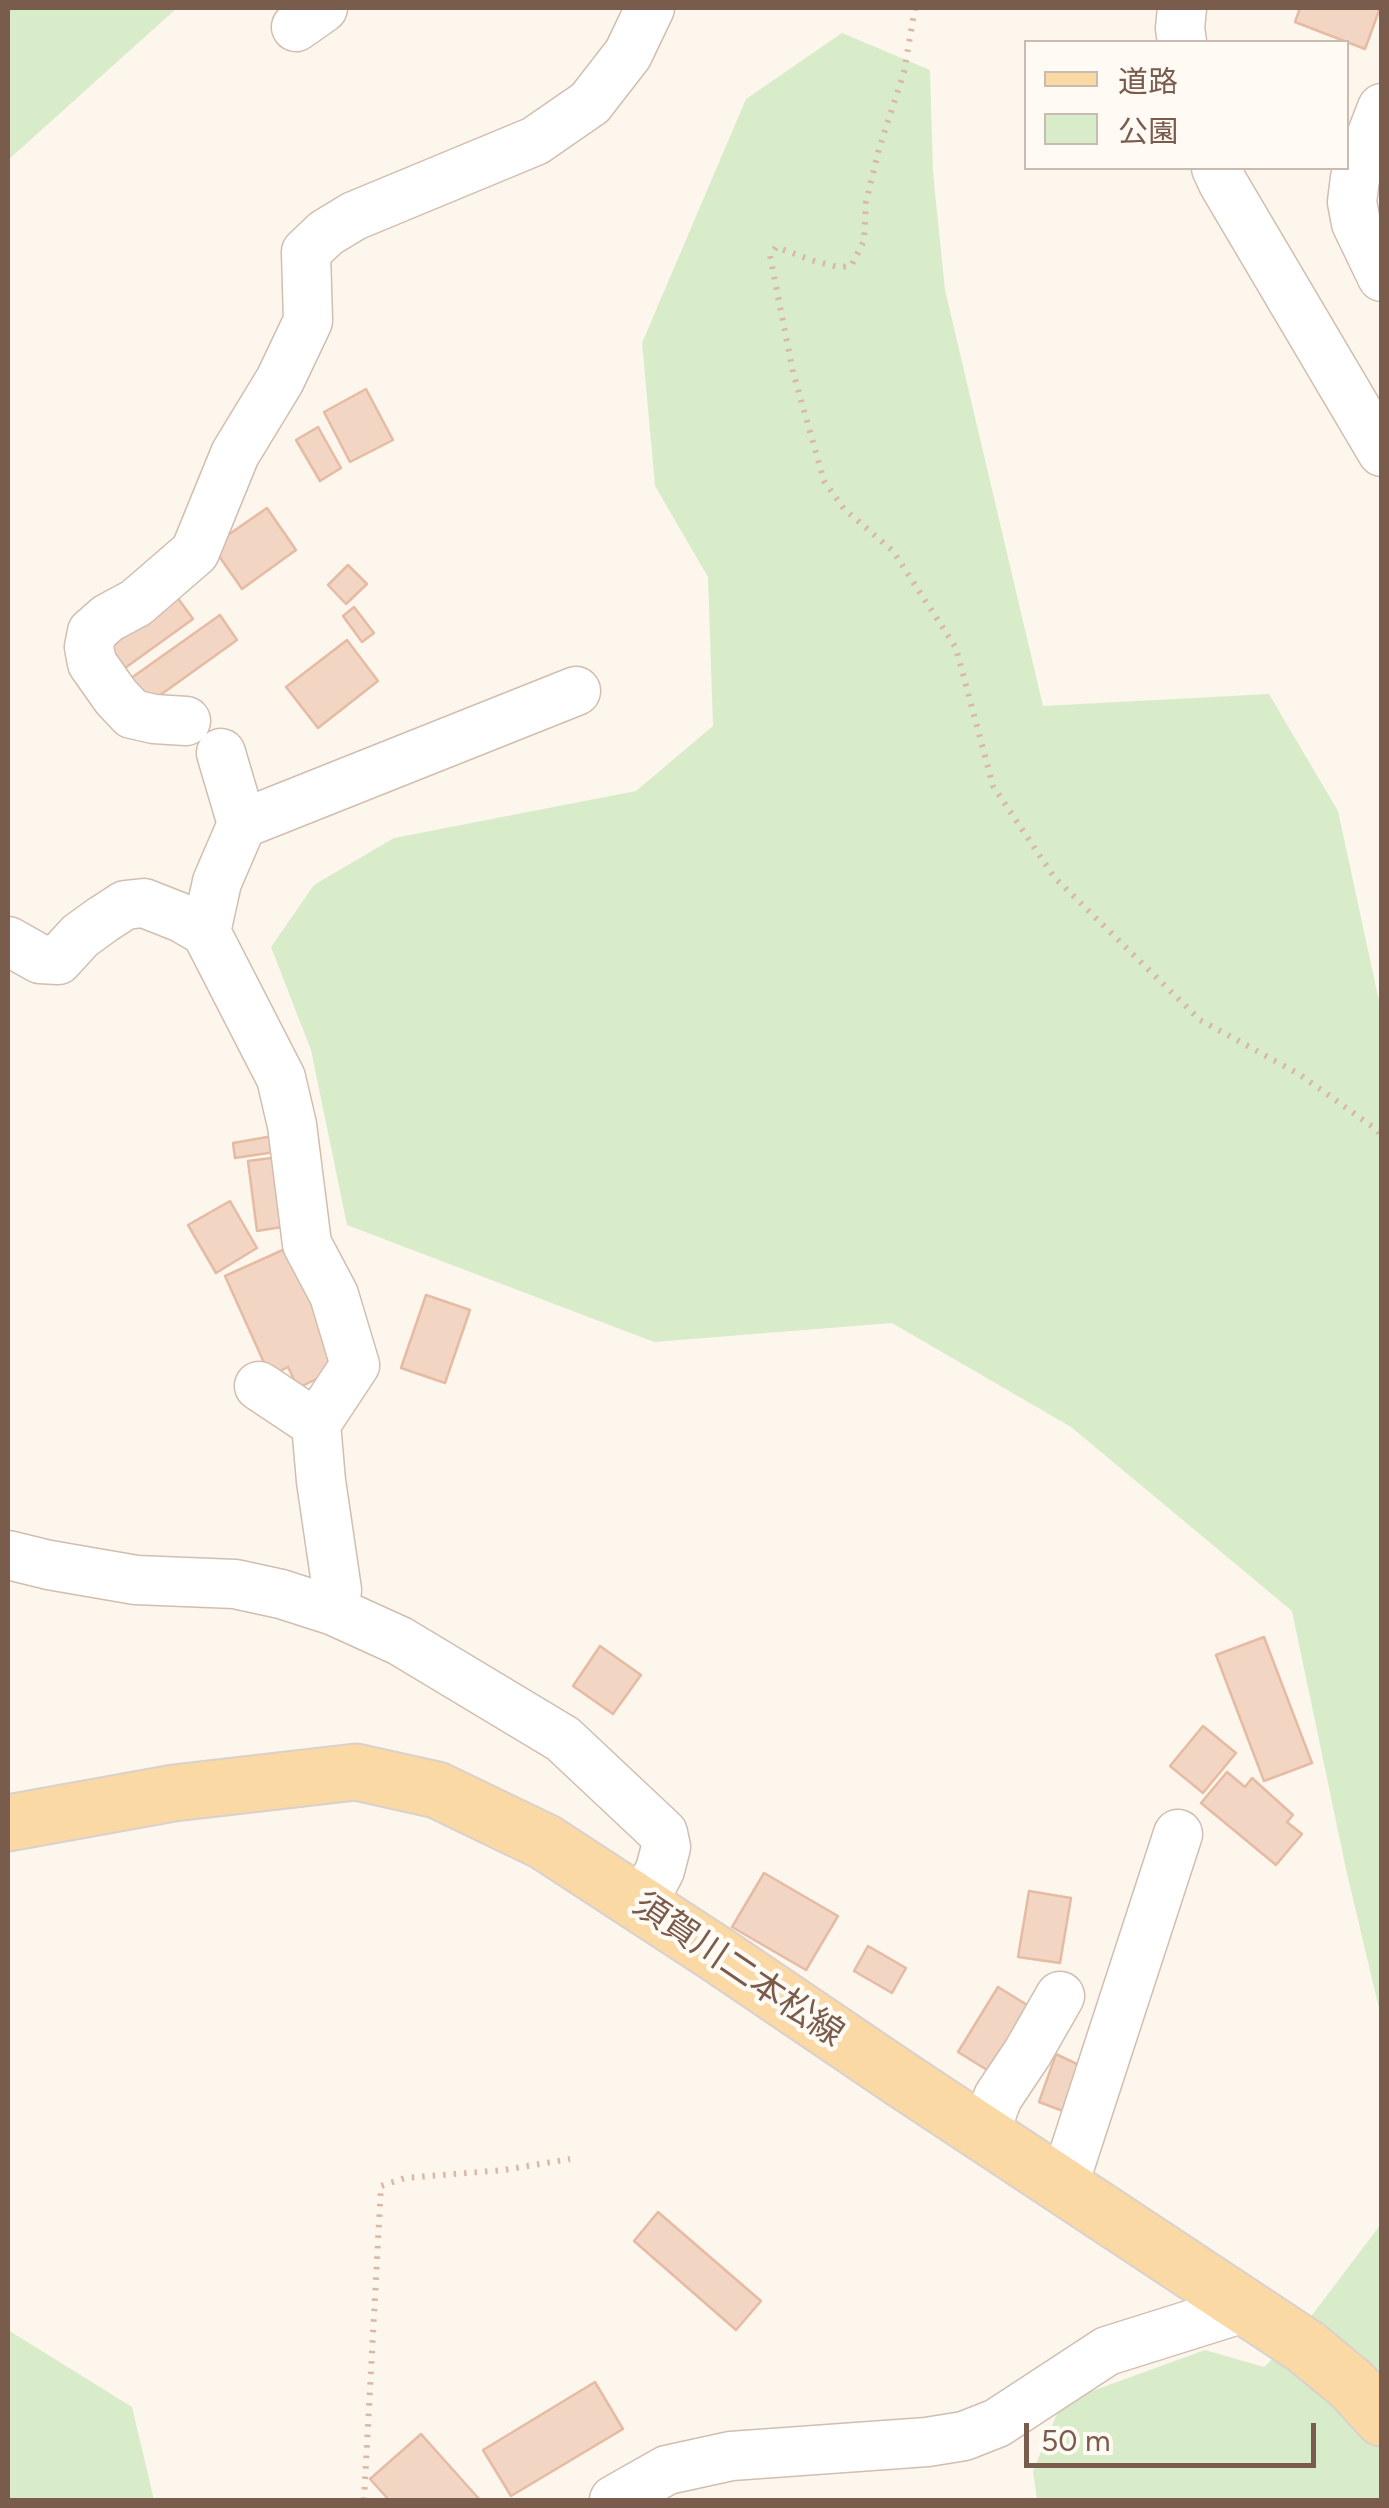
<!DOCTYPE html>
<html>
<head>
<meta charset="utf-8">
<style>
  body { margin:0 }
  #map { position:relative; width:1389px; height:2508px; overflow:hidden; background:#fdf6ec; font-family:Figtree,"Noto Sans JP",sans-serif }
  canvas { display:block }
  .frame { position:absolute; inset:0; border:10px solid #7a5c4d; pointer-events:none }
  .legend { position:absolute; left:1024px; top:40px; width:325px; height:130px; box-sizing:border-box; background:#fffaf3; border:2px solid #cabbb1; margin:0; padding:12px 18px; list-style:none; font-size:30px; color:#7a5c4d }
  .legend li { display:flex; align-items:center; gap:20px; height:50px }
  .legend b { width:50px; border:2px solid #cabbb1 }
  .scale { position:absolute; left:1024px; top:2423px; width:292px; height:45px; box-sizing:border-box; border:5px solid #7a5c4d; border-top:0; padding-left:12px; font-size:30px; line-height:35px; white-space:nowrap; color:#7a5c4d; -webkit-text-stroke:8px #fffaf3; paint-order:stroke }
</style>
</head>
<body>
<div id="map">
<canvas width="1389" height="2508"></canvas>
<div class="frame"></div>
<ul class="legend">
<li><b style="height:12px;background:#fbd9a5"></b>道路</li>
<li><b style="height:28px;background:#d8ecc9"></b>公園</li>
</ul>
<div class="scale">50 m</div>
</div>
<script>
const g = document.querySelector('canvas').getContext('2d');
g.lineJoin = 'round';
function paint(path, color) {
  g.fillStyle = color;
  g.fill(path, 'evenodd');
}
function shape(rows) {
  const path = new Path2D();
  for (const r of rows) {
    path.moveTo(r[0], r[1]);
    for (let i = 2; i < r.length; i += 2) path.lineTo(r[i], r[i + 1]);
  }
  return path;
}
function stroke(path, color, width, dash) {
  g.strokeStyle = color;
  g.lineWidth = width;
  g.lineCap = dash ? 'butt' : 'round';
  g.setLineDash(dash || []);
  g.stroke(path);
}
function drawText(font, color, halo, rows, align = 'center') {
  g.font = font + ' Figtree,"Noto Sans JP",sans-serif';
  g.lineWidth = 9;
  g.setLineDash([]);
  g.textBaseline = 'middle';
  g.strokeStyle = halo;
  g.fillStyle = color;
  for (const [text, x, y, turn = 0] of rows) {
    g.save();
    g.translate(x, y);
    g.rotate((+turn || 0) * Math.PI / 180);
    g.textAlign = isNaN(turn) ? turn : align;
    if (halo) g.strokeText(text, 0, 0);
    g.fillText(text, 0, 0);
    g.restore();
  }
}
paint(shape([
  [8,8,177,8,8,160],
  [842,33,930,70,933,173,945,290,1043,706,1269,694,1338,811,1382,1015,1381,2017,1346,1869,1292,1611,1071,1427,892,1323,654,1342,347,1225,311,1050,271,947,314,885,394,838,636,791,713,726,708,577,655,486,642,343,746,99],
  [1381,2224,1381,2500,1037,2500,1033,2471,1062,2402,1205,2350,1264,2367,1297,2335],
  [8,2330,132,2407,154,2500,8,2500]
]), '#d8ecc9');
const building = shape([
  [1300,8,1380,8,1365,49,1295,22,1300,8],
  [366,389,393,440,350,462,324,412,366,389],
  [318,427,341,468,320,481,296,440,318,427],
  [267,508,296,550,242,589,212,546,267,508],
  [348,565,367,584,346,604,328,585,348,565],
  [177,597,193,619,125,668,109,646,177,597],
  [354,607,374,633,362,642,343,616,354,607],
  [220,615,237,640,145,706,127,681,220,615],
  [347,640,378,681,318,728,286,687,347,640],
  [273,1136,275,1152,235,1158,233,1143,273,1136],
  [279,1157,288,1226,257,1231,248,1161,279,1157],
  [230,1201,257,1248,216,1273,188,1225,230,1201],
  [285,1249,343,1366,298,1388,288,1367,270,1376,225,1276,285,1249],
  [426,1295,470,1310,445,1383,401,1368,426,1295],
  [1264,1637,1312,1763,1264,1781,1216,1655,1264,1637],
  [600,1646,641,1675,613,1714,573,1686,600,1646],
  [1203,1726,1236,1753,1203,1793,1170,1766,1203,1726],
  [1227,1772,1245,1787,1252,1778,1293,1815,1287,1822,1302,1834,1276,1865,1201,1803,1227,1772],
  [764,1873,838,1916,806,1970,732,1927,764,1873],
  [1029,1891,1071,1898,1060,1963,1018,1957,1029,1891],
  [868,1946,906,1968,892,1993,854,1971,868,1946],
  [998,1987,1032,2008,992,2073,958,2052,998,1987],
  [1056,2054,1081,2066,1063,2111,1039,2102,1056,2054],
  [658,2212,761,2301,736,2330,634,2241,658,2212],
  [595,2382,623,2429,511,2496,483,2450,595,2382],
  [421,2434,480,2500,389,2500,370,2479,421,2434]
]);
paint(building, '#f3d5c3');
stroke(building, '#e6bba3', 2.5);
const minor = shape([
  [296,27,323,8],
  [1182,42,1180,28,1182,8],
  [1382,108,1355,178,1352,202,1356,223,1382,277],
  [1216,168,1223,183,1382,452],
  [186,721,154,719,132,714,116,697,92,663,89,647,92,632,108,618,136,603,195,552,235,454,280,380,308,321,306,252,326,233,354,216,535,141,590,103,628,54,650,8],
  [221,753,242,824],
  [206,932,217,882,242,824,576,691],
  [8,941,40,959,58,960,80,936,102,920,125,905,144,903,182,918,206,932,281,1078,292,1125,307,1244,334,1295,355,1365,316,1424],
  [259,1386,316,1424,321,1481,337,1590,334,1611],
  [8,1555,49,1565,136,1580,235,1584,281,1594,334,1611,400,1641,563,1739,663,1833,666,1847,660,1870,642,1904],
  [984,2134,998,2097,1028,2052,1060,1996],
  [1063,2187,1178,1834],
  [614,2500,667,2470,731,2456,927,2442,964,2436,997,2423,1107,2351,1247,2307]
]);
const major = shape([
  [8,1823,174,1793,356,1772,437,1790,545,1842,718,1955,901,2079,1306,2347,1352,2385,1382,2418]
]);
stroke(minor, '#d1beb0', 51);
stroke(major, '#dad1cd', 59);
stroke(shape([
  [915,8,904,72,879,149,866,202,864,241,851,266,838,267,811,260,776,247,770,256,793,372,824,481,844,509,893,551,956,648,993,786,1054,877,1200,1020,1299,1074,1377,1130,1382,1137],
  [364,2500,381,2186,405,2178,504,2170,570,2159]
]), '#d9b8a5', 6, [2.5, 8]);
stroke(minor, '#fff', 48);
stroke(major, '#fbd9a5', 55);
drawText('35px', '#7a5c4d', '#fffaf3', [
  ["須賀川二本松線",738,1970,34]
]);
</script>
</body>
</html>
